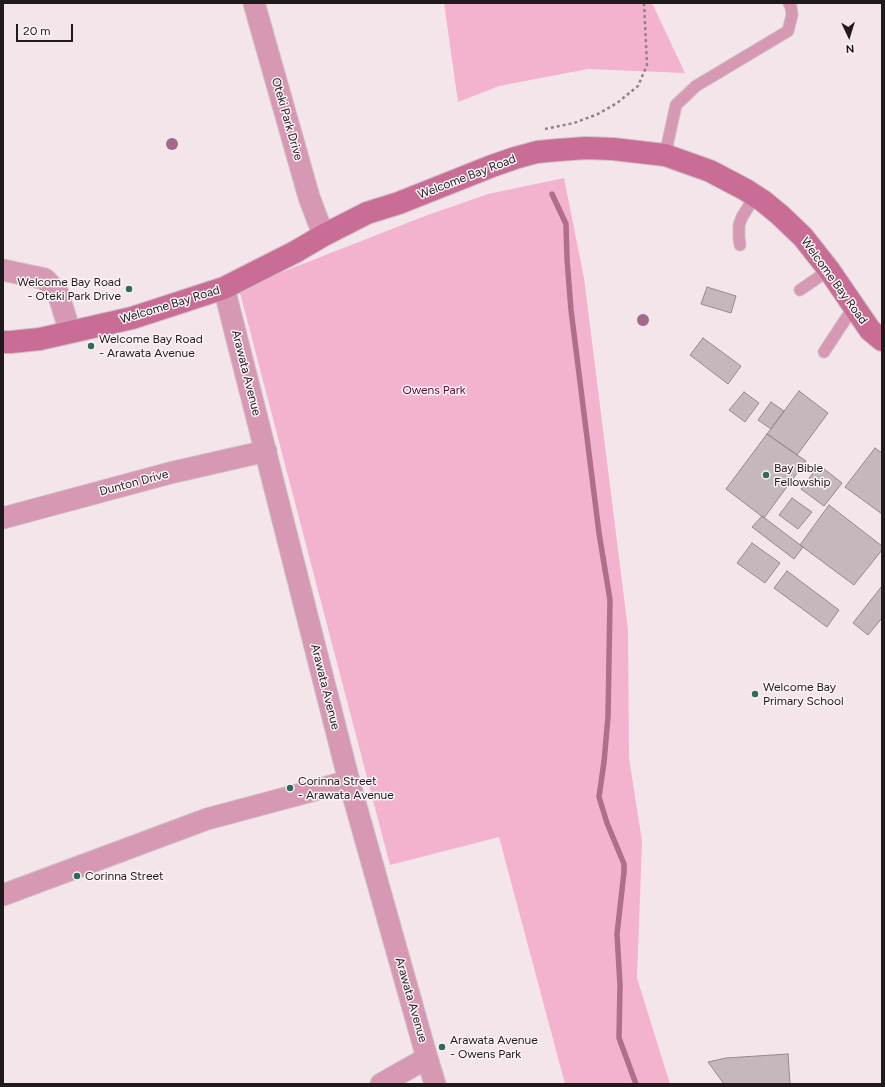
<!DOCTYPE html>
<html>
<head>
<meta charset="utf-8">
<style>
  body { margin:0 }
  #map { position:relative; width:885px; height:1087px; overflow:hidden; background:#f4e5eb; font-family:Figtree,sans-serif }
  canvas { display:block }
  .frame { position:absolute; inset:0; border:4px solid #1f1a1c; pointer-events:none }
  .north { position:absolute; left:829px; top:16px; width:40px; height:40px; -webkit-text-stroke:3px #fdf4f8; paint-order:stroke; rotate:176deg; font-size:11px; font-weight:700; line-height:16px; text-align:center; color:#1f1a1c }
  .north::after { content:''; display:block; margin:auto; width:14px; height:18px; background:#1f1a1c; clip-path:polygon(50% 0,100% 100%,50% 72%,0 100%) }
  .scale { position:absolute; left:16px; top:24px; width:57px; height:18px; box-sizing:border-box; border:2px solid #1f1a1c; border-top:0; padding-left:5px; font-size:12px; line-height:14px; white-space:nowrap; color:#1f1a1c; -webkit-text-stroke:3px #fdf4f8; paint-order:stroke }
</style>
</head>
<body>
<div id="map">
<canvas width="885" height="1087"></canvas>
<div class="frame"></div>
<div class="north">N</div>
<div class="scale">20 m</div>
</div>
<script>
const g = document.querySelector('canvas').getContext('2d');
g.lineJoin = 'round';
function paint(path, color) {
  g.fillStyle = color;
  g.fill(path, 'evenodd');
}
function shape(rows) {
  const path = new Path2D();
  for (const r of rows) {
    path.moveTo(r[0], r[1]);
    for (let i = 2; i < r.length; i += 2) path.lineTo(r[i], r[i + 1]);
  }
  return path;
}
function stroke(path, color, width, dash) {
  g.strokeStyle = color;
  g.lineWidth = width;
  g.lineCap = dash ? 'butt' : 'round';
  g.setLineDash(dash || []);
  g.stroke(path);
}
function drawText(font, color, halo, rows, align = 'center') {
  g.font = font + ' Figtree,sans-serif';
  g.lineWidth = 3;
  g.setLineDash([]);
  g.textBaseline = 'middle';
  g.strokeStyle = halo;
  g.fillStyle = color;
  for (const [text, x, y, turn = 0] of rows) {
    g.save();
    g.translate(x, y);
    g.rotate((+turn || 0) * Math.PI / 180);
    g.textAlign = isNaN(turn) ? turn : align;
    if (halo) g.strokeText(text, 0, 0);
    g.fillText(text, 0, 0);
    g.restore();
  }
}
paint(shape([
  [444,3,652,3,685,73,588,69,499,86,458,102],
  [564,178,584,278,628,630,629,758,642,841,637,978,670,1084,565,1084,499,837,390,865,239,289,425,216,488,194]
]), '#f3b3ce');
stroke(shape([
  [552,194,566,224,567,259,571,310,599,533,610,600,608,717,604,762,599,797,607,823,624,864,624,872,617,934,620,985,619,1038,636,1084]
]), '#b16d8c', 5.5);
const building = shape([
  [707,287,736,296,731,313,701,304,707,287],
  [703,338,741,366,728,384,690,355,703,338],
  [799,391,828,413,797,455,767,434,799,391],
  [744,392,759,403,745,422,729,410,744,392],
  [771,402,784,411,771,429,758,420,771,402],
  [767,434,806,461,764,518,726,489,767,434],
  [875,448,882,453,882,514,845,487,875,448],
  [819,465,842,483,824,506,801,489,819,465],
  [792,498,812,512,798,529,779,515,792,498],
  [829,505,882,546,882,550,854,585,800,545,829,505],
  [762,516,803,547,794,559,752,527,762,516],
  [752,543,780,563,765,583,737,563,752,543],
  [787,571,839,610,827,627,774,588,787,571],
  [882,586,882,618,868,635,853,623,882,586],
  [788,1054,790,1084,724,1084,708,1062,726,1058,788,1054]
]);
paint(building, '#c5b7bc');
stroke(building, '#95888d', 1);
const service = shape([
  [665,155,676,105,696,86,788,31,792,15,791,7,789,3],
  [740,245,739,238,739,225,742,217,755,196],
  [800,290,829,270],
  [824,352,847,317,856,309]
]);
const minor = shape([
  [254,3,309,197,318,221,324,235],
  [3,270,45,279,58,293,70,332],
  [224,288,349,781,427,1058,435,1084],
  [3,518,170,473,266,451],
  [3,895,207,819,349,781],
  [381,1084,427,1058]
]);
const secondary = shape([
  [3,342,11,342,40,339,132,318,224,288,295,252,324,235,367,213,399,203,492,166,515,158,537,152,558,150,586,148,613,149,665,155,710,171,746,190,763,201,780,215,803,237,829,270,870,330,882,340]
]);
stroke(service, '#cec0c6', 13);
stroke(minor, '#cec0c6', 23);
stroke(secondary, '#cec0c6', 24);
stroke(shape([
  [545,129,574,123,598,114,617,103,638,86,647,65,644,3]
]), '#8e8387', 2.5, [3, 3]);
stroke(service, '#d798b3', 11);
stroke(minor, '#d798b3', 21);
stroke(secondary, '#c96d97', 22);
g.fillStyle = '#a06b89';
for (const [x, y] of [
  [172,144],
  [643,320]
]) {
  g.beginPath();
  g.arc(x, y, 6, 0, 2 * Math.PI);
  g.fill();
}
for (const [x, y, r, color] of [
  [129,289,4,"#2c6c5a"],
  [91,346,4,"#2c6c5a"],
  [766,475,4,"#2c6c5a"],
  [755,694,4,"#2c6c5a"],
  [290,788,4,"#2c6c5a"],
  [77,876,4,"#2c6c5a"],
  [442,1047,4,"#2c6c5a"]
]) {
  const dot = new Path2D();
  dot.arc(x, y, r, 0, 2 * Math.PI);
  g.fillStyle = color;
  g.fill(dot);
  stroke(dot, '#fdf4f8', 1.5);
}
drawText('12px', '#1f1a1c', '#fdf4f8', [
  ["Oteki Park Drive",287,119,74],
  ["Welcome Bay Road",467,177,-21],
  ["Welcome Bay Road",834,281,54],
  ["Welcome Bay Road",170,305,-17],
  ["Arawata Avenue",246,373,76],
  ["Dunton Drive",134,483,-15],
  ["Arawata Avenue",325,687,76],
  ["Arawata Avenue",411,1000,74]
]);
drawText('12px', '#1f1a1c', '#fdf4f8', [
  ["Welcome Bay Road",121,282,"right"],
  ["- Oteki Park Drive",121,296,"right"],
  ["Welcome Bay Road",99,339],
  ["- Arawata Avenue",99,353],
  ["Bay Bible",774,468],
  ["Fellowship",774,482],
  ["Welcome Bay",763,687],
  ["Primary School",763,701],
  ["Corinna Street",298,781],
  ["- Arawata Avenue",298,795],
  ["Corinna Street",85,876],
  ["Arawata Avenue",450,1040],
  ["- Owens Park",450,1054]
], 'left');
drawText('12px', '#5c0739', '#fdf4f8', [
  ["Owens Park",434,390]
]);
</script>
</body>
</html>
